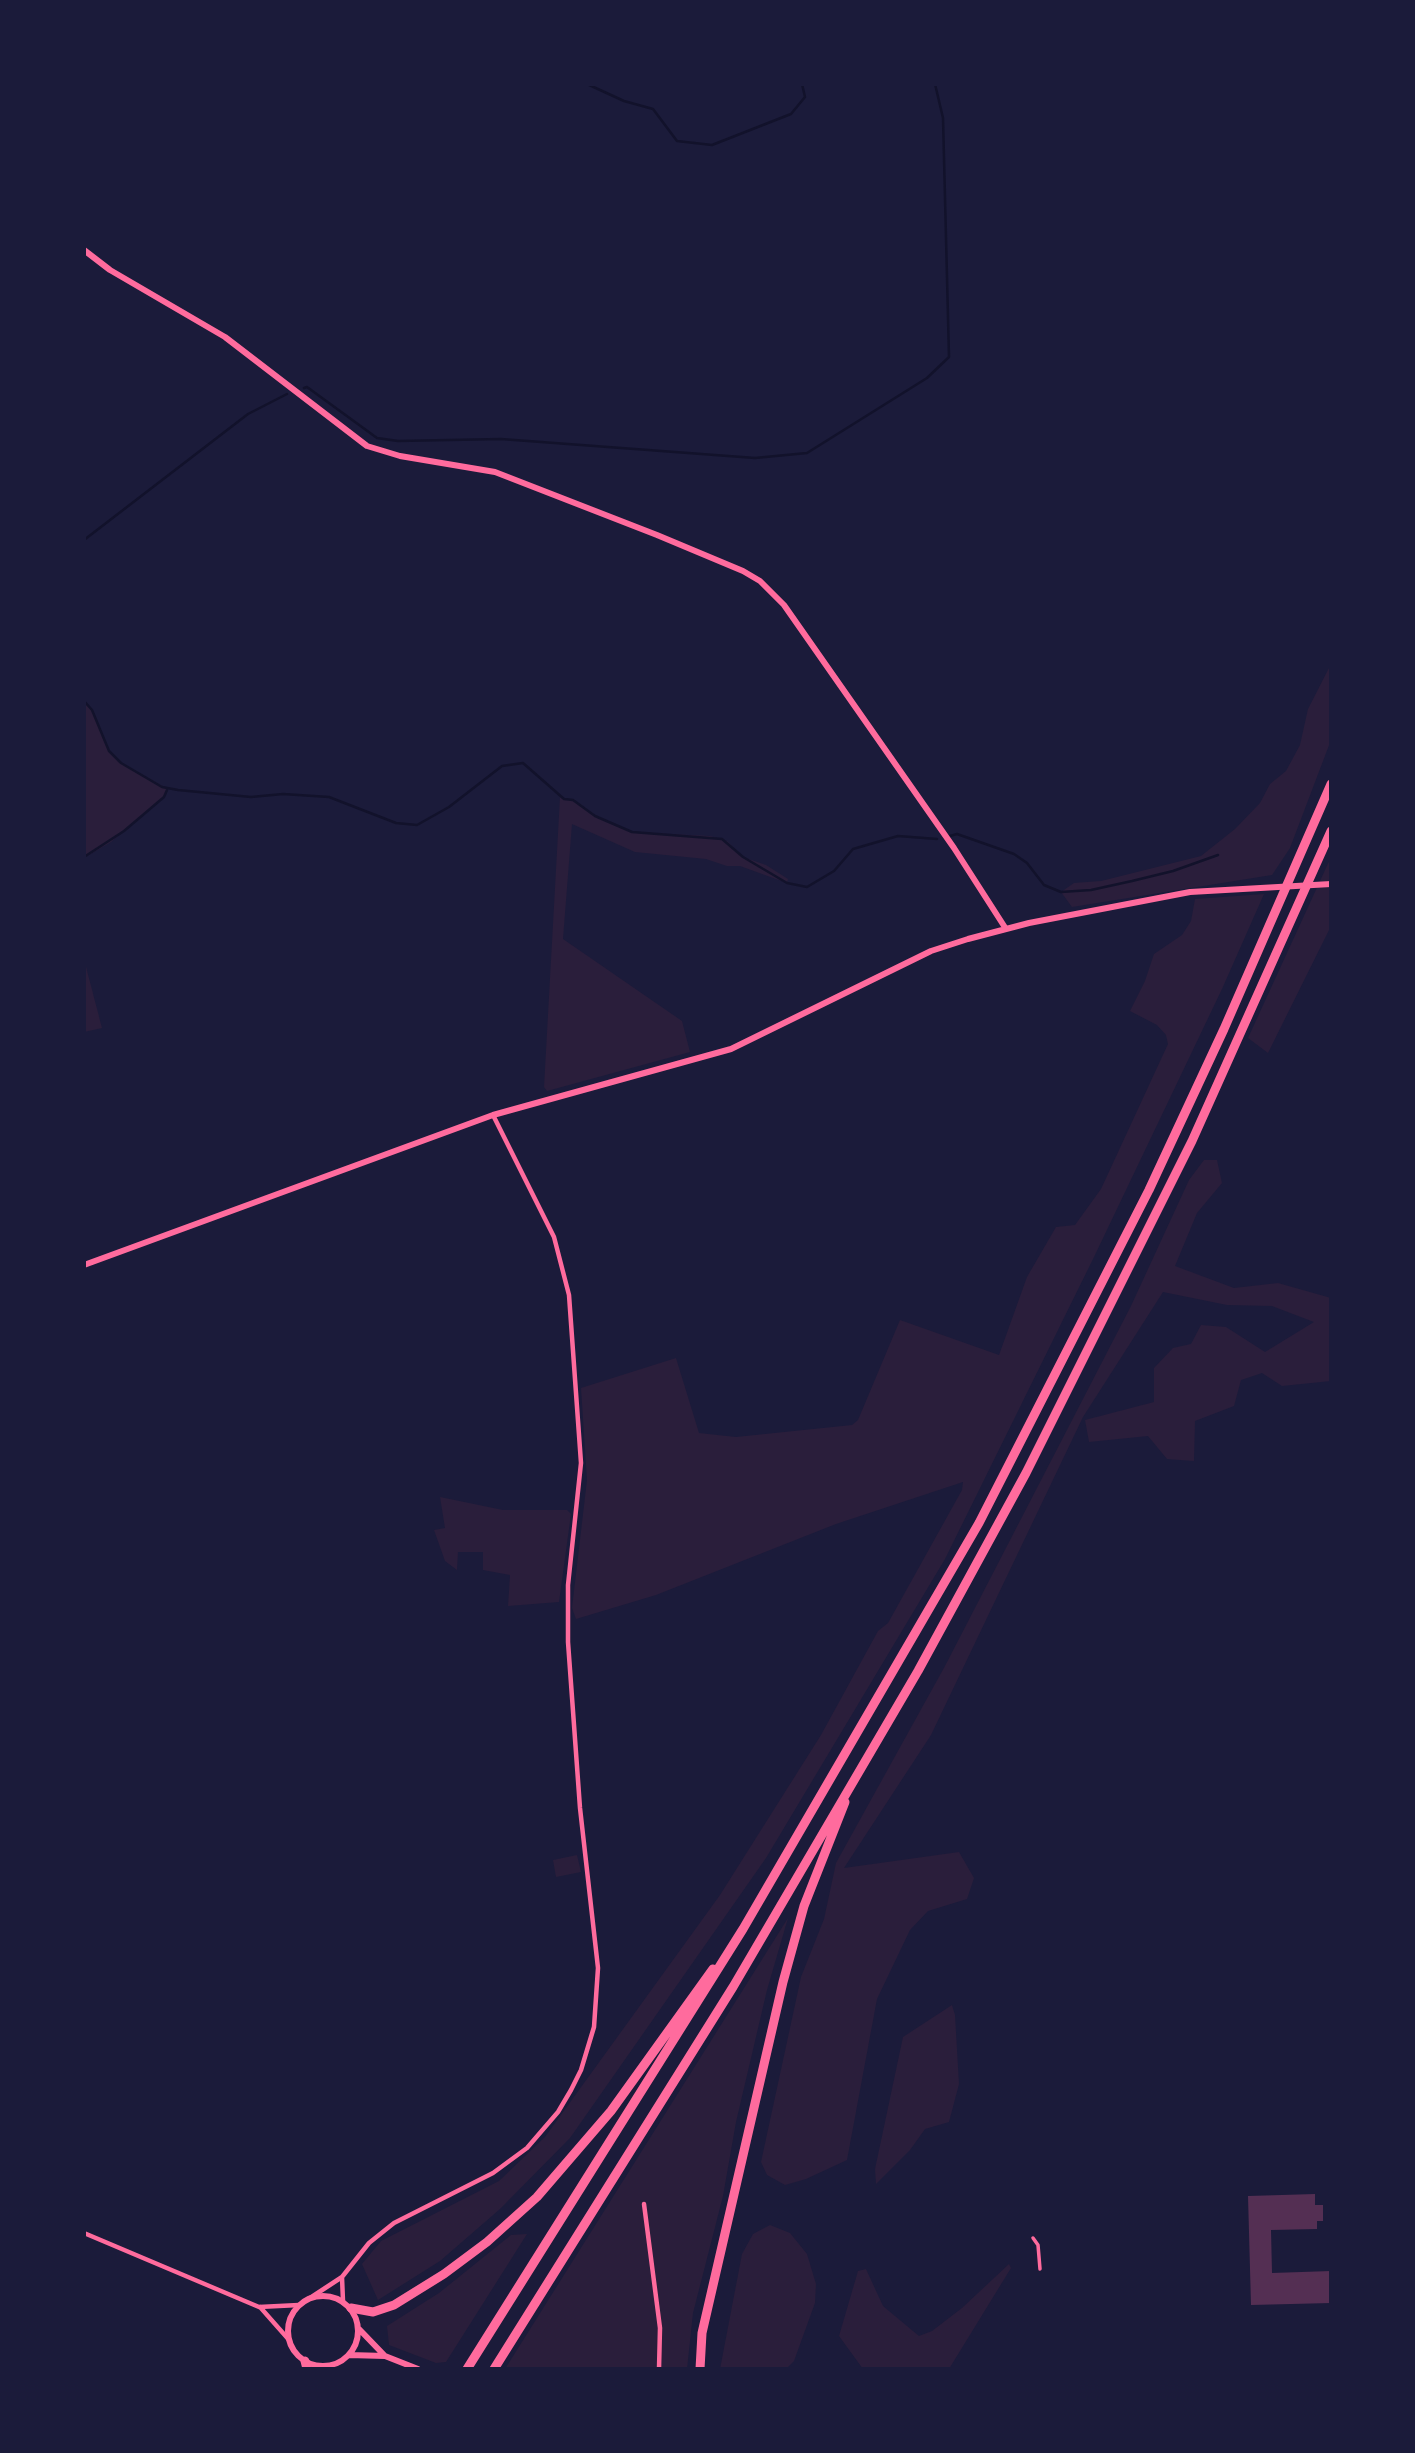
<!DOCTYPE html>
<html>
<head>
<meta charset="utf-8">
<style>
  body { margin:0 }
  #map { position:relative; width:1415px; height:2453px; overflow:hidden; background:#1b1b3a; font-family:Barlow,sans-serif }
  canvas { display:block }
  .frame { position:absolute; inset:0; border:86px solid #1b1b3a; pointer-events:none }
</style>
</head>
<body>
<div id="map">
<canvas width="1415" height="2453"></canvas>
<div class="frame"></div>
</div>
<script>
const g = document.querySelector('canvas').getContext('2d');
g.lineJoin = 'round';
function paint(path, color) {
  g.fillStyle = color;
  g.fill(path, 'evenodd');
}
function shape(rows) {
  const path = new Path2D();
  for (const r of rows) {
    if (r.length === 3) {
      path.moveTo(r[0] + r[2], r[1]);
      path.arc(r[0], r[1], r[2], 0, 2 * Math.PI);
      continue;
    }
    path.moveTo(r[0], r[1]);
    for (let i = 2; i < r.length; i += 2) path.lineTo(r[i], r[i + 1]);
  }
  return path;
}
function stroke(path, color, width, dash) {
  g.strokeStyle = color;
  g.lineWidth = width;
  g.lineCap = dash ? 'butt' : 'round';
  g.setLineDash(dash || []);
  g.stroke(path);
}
paint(shape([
  [1331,664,1331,740,1290,848,1272,875,1072,907,1061,892,1074,883,1101,881,1201,856,1235,829,1260,803,1270,784,1286,771,1300,745,1308,709],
  [84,701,92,710,109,751,121,763,168,789,164,797,111,842,84,858],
  [560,797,573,800,595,816,632,832,710,836,727,841,743,857,766,865,788,879,787,883,740,866,727,866,706,859,635,852,572,824,563,939,682,1021,690,1052,547,1091,544,1087],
  [1331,857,1331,926,1268,1053,1248,1038],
  [1264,894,1222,989,1094,1257,945,1559,766,1858,570,2138,500,2209,440,2261,378,2300,362,2264,381,2241,499,2181,545,2137,720,1895,821,1735,878,1631,888,1623,962,1490,963,1482,836,1524,656,1595,576,1619,572,1608,587,1480,581,1388,676,1358,699,1433,736,1437,852,1425,858,1420,900,1320,999,1355,1027,1277,1056,1227,1075,1225,1101,1189,1168,1044,1166,1035,1157,1025,1130,1011,1145,981,1154,954,1182,935,1191,921,1195,899],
  [84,959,102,1028,84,1032],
  [1204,1160,1217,1160,1222,1183,1197,1213,1175,1266,1234,1288,1278,1283,1331,1298,1331,1381,1282,1386,1262,1373,1241,1380,1234,1406,1195,1421,1194,1461,1167,1459,1148,1436,1089,1442,1085,1420,1154,1402,1154,1368,1173,1348,1191,1344,1201,1325,1226,1327,1265,1352,1314,1322,1272,1306,1227,1305,1163,1292,1083,1417,931,1735,844,1868,959,1852,974,1878,967,1899,928,1911,910,1930,877,1999,847,2160,806,2179,785,2185,767,2175,761,2162,801,1977,824,1919,836,1863,945,1666,1131,1306,1189,1180],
  [440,1497,503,1510,567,1510,571,1514,559,1602,508,1606,510,1575,483,1570,483,1552,458,1552,457,1570,445,1561,434,1530,445,1528],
  [577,1855,581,1872,556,1877,553,1860],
  [788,1918,767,1990,736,2122,723,2196,693,2313,687,2369,505,2369],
  [952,2005,955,2015,959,2084,949,2122,925,2129,910,2150,876,2184,875,2169,903,2037],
  [770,2225,790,2233,807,2254,816,2284,815,2303,794,2361,786,2369,720,2369,742,2254,753,2234],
  [527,2234,446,2362,436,2363,389,2345,387,2326,439,2293,511,2235],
  [1009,2264,1011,2268,949,2369,863,2369,839,2336,858,2271,866,2269,883,2306,919,2336,932,2331,962,2308]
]), '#2a1e3b');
stroke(shape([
  [587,84,624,101,653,109,677,141,712,145,791,114,805,97,802,84],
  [304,388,307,387,377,438,398,441,501,439,755,458,807,453,927,378,949,357,943,118,935,84],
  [84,540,248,414,287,394],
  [84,701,92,710,109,751,121,763,162,787,178,790,251,797,283,794,329,797,396,823,417,825,449,807,502,766,523,763,564,799,573,800,595,816,632,832,722,839,743,857,787,883,807,887,834,871,853,849,898,836,937,839],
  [950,836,957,834,1014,854,1027,863,1044,885,1061,892,1091,890,1132,881,1173,871,1218,855],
  [84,857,124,831,164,797,167,790]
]), '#12122b', 2.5);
paint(shape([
  [1315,2194,1315,2205,1323,2205,1323,2221,1317,2221,1317,2229,1271,2230,1272,2273,1331,2271,1331,2303,1251,2305,1248,2196]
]), '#542f53');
stroke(shape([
  [1033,2238,1038,2245,1040,2269]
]), '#ff6b9d', 3.5);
stroke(shape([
  [644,2204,660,2328,659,2369],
  [84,2233,259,2307,299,2305],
  [342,2277,343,2301],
  [310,2298,342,2277,369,2243,394,2223,493,2173,527,2148,558,2112,571,2090,581,2070,594,2027,598,1968,580,1808,568,1642,568,1585,581,1463,569,1295,554,1237,493,1115],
  [260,2307,290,2341]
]), '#ff6b9d', 4.5);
stroke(shape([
  [84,250,110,270,225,337,367,446,400,456,495,472,657,535,743,571,760,581,784,605,954,848,1006,929],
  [84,1265,493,1115,731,1049,931,951,968,939,1029,923,1190,892,1331,884]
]), '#ff6b9d', 6);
stroke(shape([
  [323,2331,35],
  [359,2329,384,2355],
  [349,2355,385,2356,418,2369]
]), '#ff6b9d', 6);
stroke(shape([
  [351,2308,373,2312,394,2305,444,2274,487,2242,537,2197,611,2111,713,1969],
  [305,2361,307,2369],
  [467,2369,743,1929,979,1523,1149,1190,1224,1029,1331,784],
  [494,2369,733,1987,918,1671,1026,1473,1192,1141,1331,831],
  [700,2369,702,2333,783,1982,804,1906,845,1802]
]), '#ff6b9d', 9);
</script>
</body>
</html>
